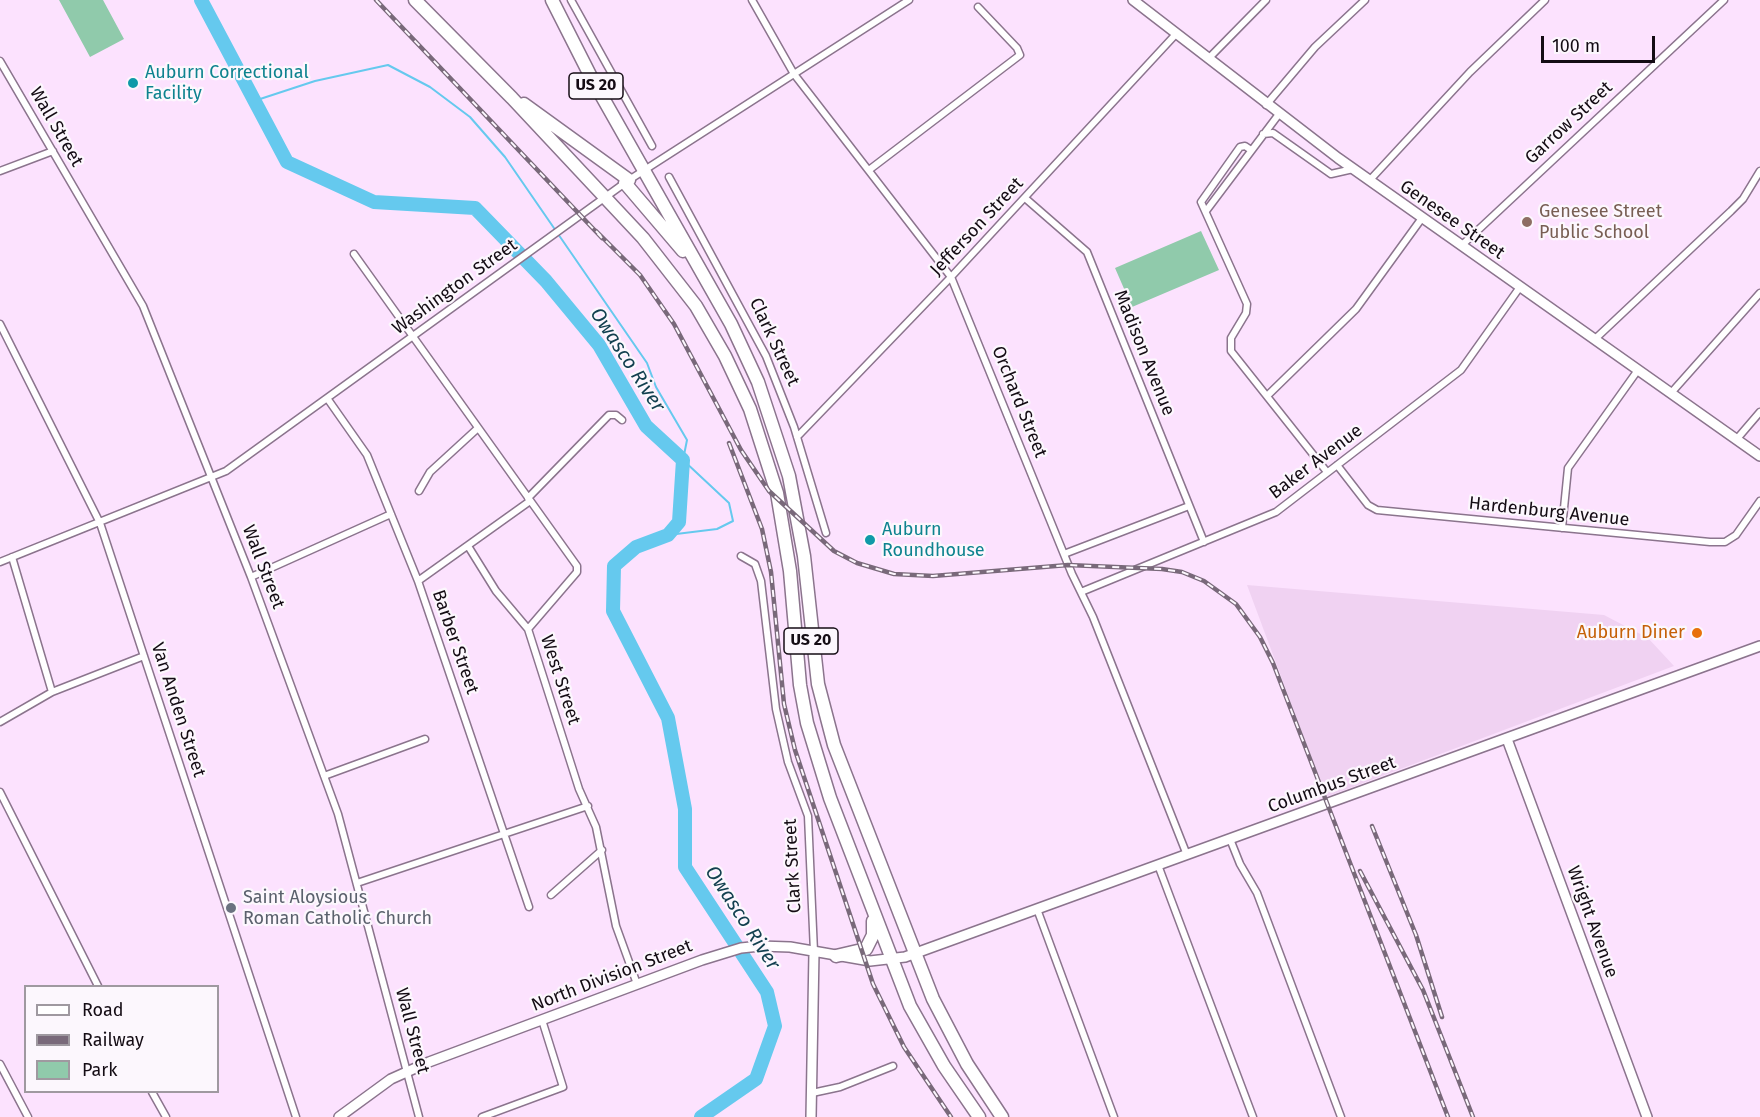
<!DOCTYPE html>
<html>
<head>
<meta charset="utf-8">
<style>
  body { margin:0 }
  #map { position:relative; width:1760px; height:1117px; overflow:hidden; background:#fce2fe; font-family:"Fira Sans",sans-serif }
  canvas { display:block }
  .legend { position:absolute; left:24px; top:985px; width:195px; height:108px; box-sizing:border-box; background:#fcf7fd; border:2px solid #9f99a0; margin:0; padding:8px 10px; list-style:none; font-size:18px; color:#140c14 }
  .legend li { display:flex; align-items:center; gap:12px; height:30px }
  .legend b { width:30px; border:2px solid #9f99a0 }
  .scale { position:absolute; left:1541px; top:36px; width:114px; height:27px; box-sizing:border-box; border:3px solid #140c14; border-top:0; padding-left:8px; font-size:18px; line-height:21px; white-space:nowrap; color:#140c14; -webkit-text-stroke:4px #fcf7fd; paint-order:stroke }
</style>
</head>
<body>
<div id="map">
<canvas width="1760" height="1117"></canvas>
<ul class="legend">
<li><b style="height:8px;background:#fff"></b>Road</li>
<li><b style="height:8px;background:#79697a"></b>Railway</li>
<li><b style="height:16px;background:#90caab"></b>Park</li>
</ul>
<div class="scale">100 m</div>
</div>
<script>
const g = document.querySelector('canvas').getContext('2d');
g.lineJoin = 'round';
function paint(path, color) {
  g.fillStyle = color;
  g.fill(path, 'evenodd');
}
function shape(rows) {
  const path = new Path2D();
  for (const r of rows) {
    path.moveTo(r[0], r[1]);
    for (let i = 2; i < r.length; i += 2) path.lineTo(r[i], r[i + 1]);
  }
  return path;
}
function stroke(path, color, width, dash) {
  g.strokeStyle = color;
  g.lineWidth = width;
  g.lineCap = dash ? 'butt' : 'round';
  g.setLineDash(dash || []);
  g.stroke(path);
}
function drawText(font, color, halo, rows, align = 'center') {
  g.font = font + ' "Fira Sans",sans-serif';
  g.lineWidth = 4.5;
  g.setLineDash([]);
  g.textBaseline = 'middle';
  g.strokeStyle = halo;
  g.fillStyle = color;
  for (const [text, x, y, turn = 0] of rows) {
    g.save();
    g.translate(x, y);
    g.rotate((+turn || 0) * Math.PI / 180);
    g.textAlign = isNaN(turn) ? turn : align;
    if (halo) g.strokeText(text, 0, 0);
    g.fillText(text, 0, 0);
    g.restore();
  }
}
paint(shape([
  [1247,585,1604,615,1648,638,1674,666,1326,797]
]), '#f0d2f2');
paint(shape([
  [59,0,103,0,124,39,90,57],
  [1201,231,1219,270,1132,307,1115,268]
]), '#90caab');
stroke(shape([
  [254,101,315,81,388,65,430,87,470,117,505,157,647,363,656,387,687,440,683,460,729,503,733,521,717,529,668,535]
]), '#65c9ee', 2);
stroke(shape([
  [201,0,287,162,374,202,475,208,546,281,599,345,646,426,683,460,679,522,668,535,636,547,614,566,613,611,668,718,685,809,685,867,767,992,775,1026,756,1079,701,1117]
]), '#65c9ee', 14);
const street = shape([
  [571,0,652,146],
  [752,0,794,74,951,277,1072,574,1093,617,1187,855],
  [1208,59,1266,0],
  [0,61,143,306,251,577,338,814,419,1117],
  [1266,105,1315,47,1365,0],
  [1263,134,1273,133,1331,174,1353,169],
  [1251,150,1245,146,1240,147,1201,202,1247,304,1246,313,1231,338,1231,351,1327,472],
  [869,170,1020,55,1017,48,978,7],
  [0,171,53,151],
  [669,177,766,356,794,427,826,533],
  [1369,181,1470,72,1545,0],
  [1025,198,1087,252,1204,542],
  [1206,211,1279,114],
  [1461,246,1724,0],
  [354,254,577,566,577,572,528,629,579,789,596,827,616,926,637,984],
  [0,324,100,523,296,1117],
  [1594,340,1731,211,1743,199,1760,171],
  [1671,393,1760,293],
  [1267,396,1356,309,1422,218],
  [327,398,367,455,418,581,529,907],
  [797,437,951,277,1176,34],
  [1736,440,1760,412],
  [1337,465,1368,505,1377,510,1710,542,1725,542,1736,535,1760,501],
  [419,491,430,472,478,428],
  [528,498,609,415,616,415,622,420],
  [1562,528,1568,468,1638,370],
  [468,546,496,591,528,629],
  [1064,554,1189,506],
  [741,556,755,564,761,581,776,709,788,762,808,816,814,952],
  [12,557,52,692],
  [0,562,226,471,629,180,909,0],
  [251,577,391,514],
  [418,581,530,501],
  [1081,592,1276,512,1461,370,1520,287],
  [0,722,52,692,144,656],
  [324,776,425,739],
  [0,792,98,986],
  [1230,839,1240,864,1257,893,1341,1117],
  [1158,865,1253,1117],
  [357,883,588,806],
  [551,895,602,850],
  [1037,909,1114,1117],
  [0,1064,28,1117],
  [152,1092,166,1117],
  [812,1093,840,1087,893,1066],
  [482,1117,563,1087,542,1020]
]);
const secondary = shape([
  [1133,0,1338,158,1760,456],
  [1507,739,1647,1117],
  [339,1117,391,1079,429,1062,702,960,741,948,760,946,790,947,870,961,905,957,1760,646],
  [811,1117,814,952]
]);
const highway = shape([
  [415,0,512,98,643,238,696,306,725,356,750,409,777,493,790,571,800,685,807,723,830,798,910,1006,944,1066,979,1117],
  [552,0,591,77,731,324,758,382,789,476,804,556,818,684,834,745,933,999,967,1064,1002,1117],
  [524,104,629,180],
  [625,183,683,251],
  [836,956,866,949,873,935,873,921]
]);
stroke(street, '#8b748d', 9);
stroke(secondary, '#8b748d', 12);
stroke(highway, '#8b748d', 15);
stroke(street, '#fff', 6);
stroke(secondary, '#fff', 9);
stroke(highway, '#fff', 12);
const rail = shape([
  [376,0,602,238],
  [596,231,640,275,674,324,741,450,769,491,834,551,857,563,894,574,933,576,1068,565,1162,569,1182,572,1204,581,1236,604,1260,637,1273,663,1448,1117],
  [729,443,762,529,771,572,784,704,795,750,873,984,904,1047,951,1117],
  [1372,826,1416,935,1442,1017],
  [1360,871,1423,990,1473,1117]
]);
stroke(rail, '#79697a', 4.5);
stroke(rail, '#fcf7fd', 2, [7]);
for (const [x, y, r, color] of [
  [133,83,6,"#0f9aa8"],
  [1527,222,6,"#8d6e63"],
  [870,540,6,"#0f9aa8"],
  [1697,633,6,"#e8710a"],
  [231,908,6,"#6b7280"]
]) {
  const dot = new Path2D();
  dot.arc(x, y, r, 0, 2 * Math.PI);
  g.fillStyle = color;
  g.fill(dot);
  stroke(dot, '#fcf7fd', 2);
}
for (const [x, y, w] of [
  [596,86,54],
  [811,641,54]
]) {
  const box = new Path2D();
  box.roundRect(x - w / 2, y - 13, w, 26, 4.5);
  g.fillStyle = '#fcf7fd';
  g.fill(box);
  stroke(box, '#140c14', 1.5);
}
drawText('bold 16px', '#140c14', null, [
  ["US 20",596,86],
  ["US 20",811,641]
]);
drawText('18px', '#0d838f', '#fcf7fd', [
  ["Auburn Correctional",145,73],
  ["Facility",145,94],
  ["Auburn",882,530],
  ["Roundhouse",882,551]
], 'left');
drawText('18px', '#140c14', '#fcf7fd', [
  ["Garrow Street",1569,123,-43],
  ["Wall Street",56,127,60],
  ["Genesee Street",1452,220,35],
  ["Jefferson Street",977,227,-47],
  ["Washington Street",455,287,-36],
  ["Clark Street",774,342,65],
  ["Madison Avenue",1144,353,68],
  ["Orchard Street",1019,402,68],
  ["Baker Avenue",1316,462,-37],
  ["Hardenburg Avenue",1549,512,6],
  ["Wall Street",263,567,69],
  ["Barber Street",455,642,71],
  ["West Street",560,680,72],
  ["Van Anden Street",178,710,72],
  ["Columbus Street",1332,785,-20],
  ["Clark Street",793,866,-93],
  ["Wright Avenue",1592,922,70],
  ["North Division Street",612,976,-21],
  ["Wall Street",412,1031,75]
]);
drawText('18px', '#785e54', '#fcf7fd', [
  ["Genesee Street",1539,212],
  ["Public School",1539,233]
], 'left');
drawText('18px', '#c56008', '#fcf7fd', [
  ["Auburn Diner",1685,633]
], 'right');
drawText('18px', '#5b616d', '#fcf7fd', [
  ["Saint Aloysious",243,898],
  ["Roman Catholic Church",243,919]
], 'left');
drawText('italic 20px', '#134050', '#fcf7fd', [
  ["Owasco River",627,360,57],
  ["Owasco River",742,918,57]
]);
</script>
</body>
</html>
